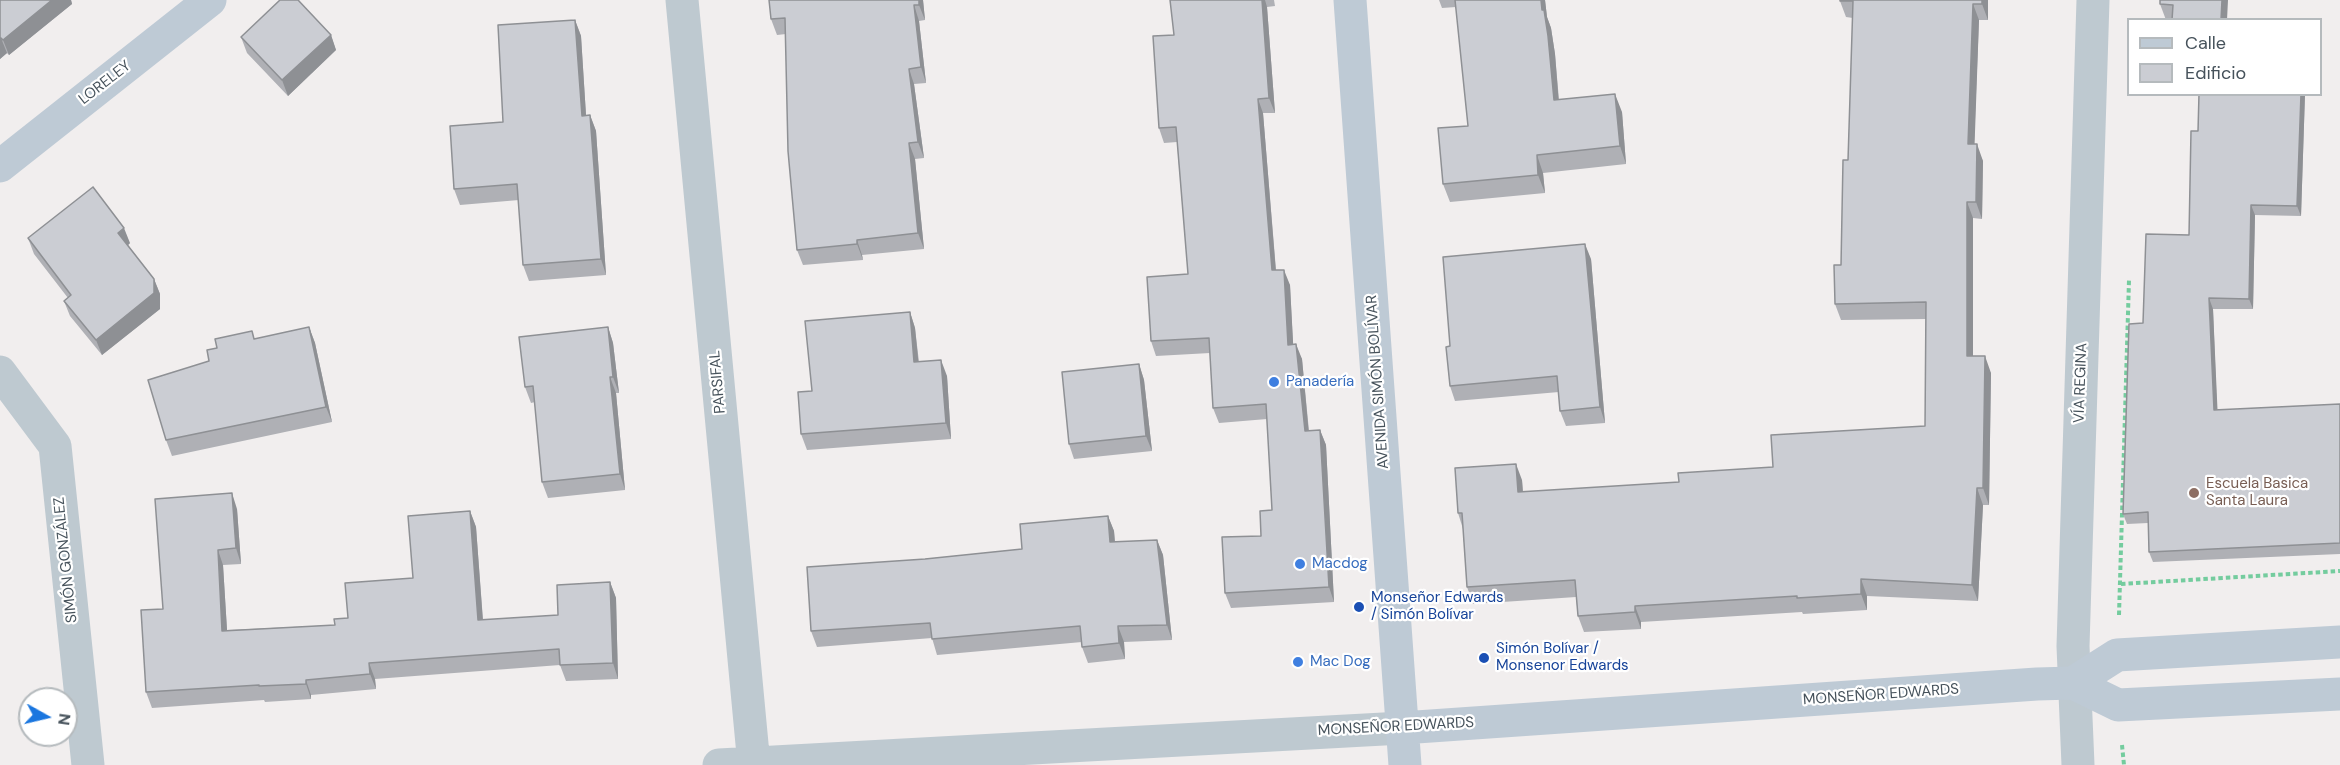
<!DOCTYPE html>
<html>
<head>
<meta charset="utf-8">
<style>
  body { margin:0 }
  #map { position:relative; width:2340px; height:765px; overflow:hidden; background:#f1eeee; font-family:"DM Sans",sans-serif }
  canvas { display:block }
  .legend { position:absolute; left:2127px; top:18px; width:195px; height:78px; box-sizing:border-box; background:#fff; border:2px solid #b5babd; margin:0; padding:8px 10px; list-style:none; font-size:18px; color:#46525b }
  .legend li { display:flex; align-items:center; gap:12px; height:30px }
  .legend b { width:30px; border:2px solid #b5babd }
  .north { position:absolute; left:18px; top:687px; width:60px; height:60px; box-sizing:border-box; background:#fff; border:2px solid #b5babd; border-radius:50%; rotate:98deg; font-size:16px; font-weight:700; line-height:24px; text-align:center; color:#46525b }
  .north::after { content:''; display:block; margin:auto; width:21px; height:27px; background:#1a76df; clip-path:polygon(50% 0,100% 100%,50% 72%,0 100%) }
</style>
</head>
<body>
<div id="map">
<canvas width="2340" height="765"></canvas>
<ul class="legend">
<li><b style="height:8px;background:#becad5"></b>Calle</li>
<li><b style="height:16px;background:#cbcdd3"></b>Edificio</li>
</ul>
<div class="north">N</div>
</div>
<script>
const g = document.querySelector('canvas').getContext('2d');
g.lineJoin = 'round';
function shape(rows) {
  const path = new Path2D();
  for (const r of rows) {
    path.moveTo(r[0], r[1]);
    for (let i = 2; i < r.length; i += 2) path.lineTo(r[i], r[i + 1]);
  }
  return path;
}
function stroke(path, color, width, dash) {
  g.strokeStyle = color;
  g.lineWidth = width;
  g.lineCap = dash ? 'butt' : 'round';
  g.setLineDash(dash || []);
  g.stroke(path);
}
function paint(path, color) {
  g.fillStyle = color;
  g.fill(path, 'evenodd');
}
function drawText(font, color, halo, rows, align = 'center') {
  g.font = font + ' "DM Sans",sans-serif';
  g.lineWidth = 4.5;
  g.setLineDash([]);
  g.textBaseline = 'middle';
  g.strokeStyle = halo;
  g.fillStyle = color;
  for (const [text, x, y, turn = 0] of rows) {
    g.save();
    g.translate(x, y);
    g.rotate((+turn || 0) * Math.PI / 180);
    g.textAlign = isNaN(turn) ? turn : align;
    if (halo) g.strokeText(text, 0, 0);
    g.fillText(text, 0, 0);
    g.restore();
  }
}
stroke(shape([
  [2121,584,2340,571],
  [2119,615,2129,280],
  [2122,745,2124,765]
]), '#74cc9e', 4, [4.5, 3]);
stroke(shape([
  [682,0,754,765],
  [0,372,55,446,88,765],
  [719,765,1402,728],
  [2078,765,2073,646,2093,0]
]), '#bec9d0', 33);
stroke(shape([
  [1350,0,1405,765],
  [0,166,210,0],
  [2073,683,2117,655,2340,642],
  [1402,728,2037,684,2073,683,2118,705,2340,694]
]), '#becad5', 33);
paint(shape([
  [0,0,71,0,72,4,9,55,7,53,0,59],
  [923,0,925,20,919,21,926,83,914,84,924,158,915,159,924,249,862,255,863,260,803,265,797,250,786,34,777,35,771,19],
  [1170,0,1274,0,1275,6,1267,7,1275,113,1263,113,1276,270,1290,285,1293,344,1302,359,1309,431,1320,430,1326,445,1334,602,1231,608,1225,593,1261,536,1272,510,1267,419,1219,423,1213,408,1210,353,1156,356,1151,341,1188,274,1177,142,1164,143,1159,128,1174,35],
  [1439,0,1545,0,1547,17,1551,28,1555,54,1559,100,1622,112,1626,164,1543,173,1545,193,1450,202,1443,184,1468,126,1456,7,1442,8],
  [1988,0,1988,20,1979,20,1974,144,1983,161,1982,219,1973,218,1973,356,1991,373,1989,505,1983,505,1978,601,1867,596,1867,610,1803,614,1802,612,1641,622,1641,629,1584,632,1578,616,1576,597,1473,604,1467,587,1463,529,1458,513,1522,480,1523,492,1679,482,1773,467,1925,426,1926,319,1841,320,1835,304,1841,265,1848,160,1853,18,1846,17,1840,1],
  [2160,0,2227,20,2166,20,2160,4],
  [575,20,581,36,586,115,590,115,596,131,606,275,529,281,523,265,519,200,460,205,454,189,503,122],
  [331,35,336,50,288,96,247,53,241,37],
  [2199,94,2305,94,2301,216,2255,215,2253,309,2213,309,2217,410,2340,404,2340,554,2153,562,2149,552,2148,523,2127,524,2123,514,2143,323,2189,235,2198,131],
  [28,238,130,243,128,245,154,279,160,294,160,309,102,355,70,316,64,301,68,298,34,254],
  [1591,259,1605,423,1566,426,1560,411,1559,392,1455,401,1450,386,1450,346],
  [910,312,915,328,919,362,947,376,951,439,807,450,801,434,812,391],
  [309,327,315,343,332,422,172,456,166,440,255,339],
  [608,327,613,343,619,393,616,393,625,490,548,498,542,482,535,402,531,403,525,387],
  [1139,364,1144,380,1152,451,1074,459,1069,444],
  [237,509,241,564,223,565,227,630,335,625,413,578,470,511,476,527,483,620,558,615,610,582,616,598,618,679,566,681,560,665,375,679,376,689,311,695,311,699,265,702,264,700,152,708,146,692,163,609],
  [1108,516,1114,531,1115,542,1157,540,1163,555,1172,640,1124,642,1125,659,1088,663,1082,647,1082,642,937,655,932,638,817,647,811,631,925,559,1022,549]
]), '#afb0b5');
paint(shape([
  [52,0,71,0,72,4,9,55,3,40],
  [919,0,923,0,925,20,919,5],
  [1262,0,1265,0,1267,7,1275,113,1269,98],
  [1541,0,1545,0,1547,17,1551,28,1555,54,1560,118,1554,100],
  [1982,0,1988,0,1988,20,1982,4],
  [2222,0,2228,0,2227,20,2221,20],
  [1973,4,1979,20,1974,160,1968,144],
  [914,5,919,21,926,83,921,67],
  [575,20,581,36,587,131,582,116],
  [331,35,336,50,288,96,282,80],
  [1,38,7,53,0,59,0,39],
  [909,69,914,84,924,158,918,142],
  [1615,94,1622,112,1626,164,1620,146],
  [2301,94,2305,94,2301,216,2297,206],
  [1258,99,1263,113,1277,285,1272,270],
  [590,115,596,131,606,275,601,259],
  [909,143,915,159,924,249,918,233],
  [1977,144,1983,161,1982,219,1976,202],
  [1537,155,1543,173,1545,193,1538,175],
  [1967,202,1973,218,1973,373,1967,356],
  [2251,205,2255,215,2253,309,2249,299],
  [124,228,130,243,124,249,118,233],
  [857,240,862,255,863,260,857,244],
  [1585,244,1591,259,1605,423,1600,407],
  [1284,270,1290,285,1294,360,1288,345],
  [154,279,160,294,160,309,102,355,96,340],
  [2209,298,2213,309,2218,421,2214,410],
  [910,312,915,328,920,378,914,362],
  [309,327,315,343,332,422,326,407],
  [608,327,613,343,619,393,613,377],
  [1296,344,1302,359,1310,446,1305,431],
  [1985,356,1991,373,1989,505,1983,488],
  [941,360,947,376,951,439,946,423],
  [1139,364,1144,380,1152,451,1146,436],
  [610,377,616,393,625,490,620,474],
  [1320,430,1326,445,1334,602,1329,587],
  [1516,464,1522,480,1524,509,1518,492],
  [1977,488,1983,505,1978,601,1972,585],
  [232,493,237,509,241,564,236,548],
  [470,511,476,527,484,636,478,620],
  [1108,516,1114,531,1116,557,1110,542],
  [1157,540,1163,555,1172,640,1167,625],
  [218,550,223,565,228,646,222,631],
  [1861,579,1867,596,1867,610,1861,594],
  [610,582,616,598,618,679,613,663],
  [1635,606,1641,622,1641,629,1635,612],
  [1118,626,1124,642,1125,659,1119,643],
  [369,663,375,679,376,689,370,674],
  [306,680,311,695,311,699,306,684]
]), '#8e9094');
const building = shape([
  [0,0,52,0,3,40,1,38,0,39,0,0],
  [280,0,298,0,331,35,282,80,241,37,280,0],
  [769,0,919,0,919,5,914,5,921,67,909,69,918,142,909,143,918,233,857,240,857,244,797,250,788,151,785,18,771,19,769,0],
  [1170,0,1262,0,1269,98,1258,99,1272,270,1284,270,1288,345,1296,344,1305,431,1320,430,1329,587,1225,593,1222,537,1261,536,1260,511,1272,510,1266,404,1213,408,1209,338,1151,341,1147,277,1188,274,1176,127,1159,128,1153,36,1174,35,1170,0],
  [1455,0,1541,0,1542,10,1544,10,1548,36,1554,100,1615,94,1620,146,1537,155,1538,175,1443,184,1438,128,1468,126,1455,0],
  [1840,0,1982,0,1982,4,1973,4,1968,144,1977,144,1976,202,1967,202,1967,356,1985,356,1983,488,1977,488,1972,585,1861,579,1861,594,1797,598,1797,596,1635,606,1635,612,1578,616,1575,580,1467,587,1462,513,1458,513,1455,468,1516,464,1518,492,1679,482,1678,473,1773,467,1771,435,1925,426,1926,302,1835,304,1834,265,1841,265,1843,160,1848,160,1853,1,1840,1,1840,0],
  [2160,0,2222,0,2221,20,2172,20,2173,5,2160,4,2160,0],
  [575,20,582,116,590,115,601,259,523,265,517,184,454,189,450,126,503,122,498,25,575,20],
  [2199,94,2301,94,2297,206,2251,205,2249,299,2209,298,2214,410,2340,404,2340,543,2149,552,2148,512,2123,514,2129,324,2143,323,2146,234,2189,235,2191,131,2198,131,2199,94],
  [93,187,124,228,118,233,154,279,154,293,96,340,64,301,71,295,28,238,93,187],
  [1585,244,1600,407,1560,411,1557,376,1450,386,1446,347,1450,346,1443,257,1585,244],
  [910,312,914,362,941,360,946,423,801,434,798,392,812,391,805,321,910,312],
  [309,327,326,407,166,440,148,380,209,361,207,350,217,348,215,339,252,331,254,339,309,327],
  [608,327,613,377,610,377,620,474,542,482,533,386,525,387,519,337,608,327],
  [1139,364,1146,436,1069,444,1062,372,1139,364],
  [232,493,236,548,218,550,222,631,335,625,334,619,348,618,345,583,413,578,408,516,470,511,478,620,558,615,557,585,610,582,613,663,560,665,559,649,369,663,370,674,306,680,306,684,259,686,259,685,146,692,141,610,163,609,155,499,232,493],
  [1108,516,1110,542,1157,540,1167,625,1118,626,1119,643,1082,647,1080,626,932,639,930,623,811,631,807,567,925,559,1022,549,1020,524,1108,516]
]);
paint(building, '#cbcdd3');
stroke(building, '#8e9094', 1.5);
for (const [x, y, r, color] of [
  [1274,382,6,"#3f7fe0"],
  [2194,493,6,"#8d6e63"],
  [1300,564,6,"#3f7fe0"],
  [1359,607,6,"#1a4fb4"],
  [1484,658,6,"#1a4fb4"],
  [1298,662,6,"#3f7fe0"]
]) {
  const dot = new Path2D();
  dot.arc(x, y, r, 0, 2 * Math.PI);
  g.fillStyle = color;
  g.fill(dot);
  stroke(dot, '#fff', 2);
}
drawText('15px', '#46525b', '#fff', [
  ["LORELEY",105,83,-38],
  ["PARSIFAL",718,382,-95],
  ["AVENIDA SIMÓN BOLÍVAR",1378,382,-94],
  ["VÍA REGINA",2081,383,-88],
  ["SIMÓN GONZÁLEZ",66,560,-96],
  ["MONSEÑOR EDWARDS",1881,695,-4],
  ["MONSEÑOR EDWARDS",1396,727,-3]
]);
drawText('15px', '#366cbe', '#fff', [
  ["Panadería",1286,382],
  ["Macdog",1312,564],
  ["Mac Dog",1310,662]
], 'left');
drawText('15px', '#785e54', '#fff', [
  ["Escuela Basica",2206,484],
  ["Santa Laura",2206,501]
], 'left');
drawText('15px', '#164399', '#fff', [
  ["Monseñor Edwards",1371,598],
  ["/ Simón Bolívar",1371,615],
  ["Simón Bolívar /",1496,649],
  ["Monsenor Edwards",1496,666]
], 'left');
</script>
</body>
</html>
